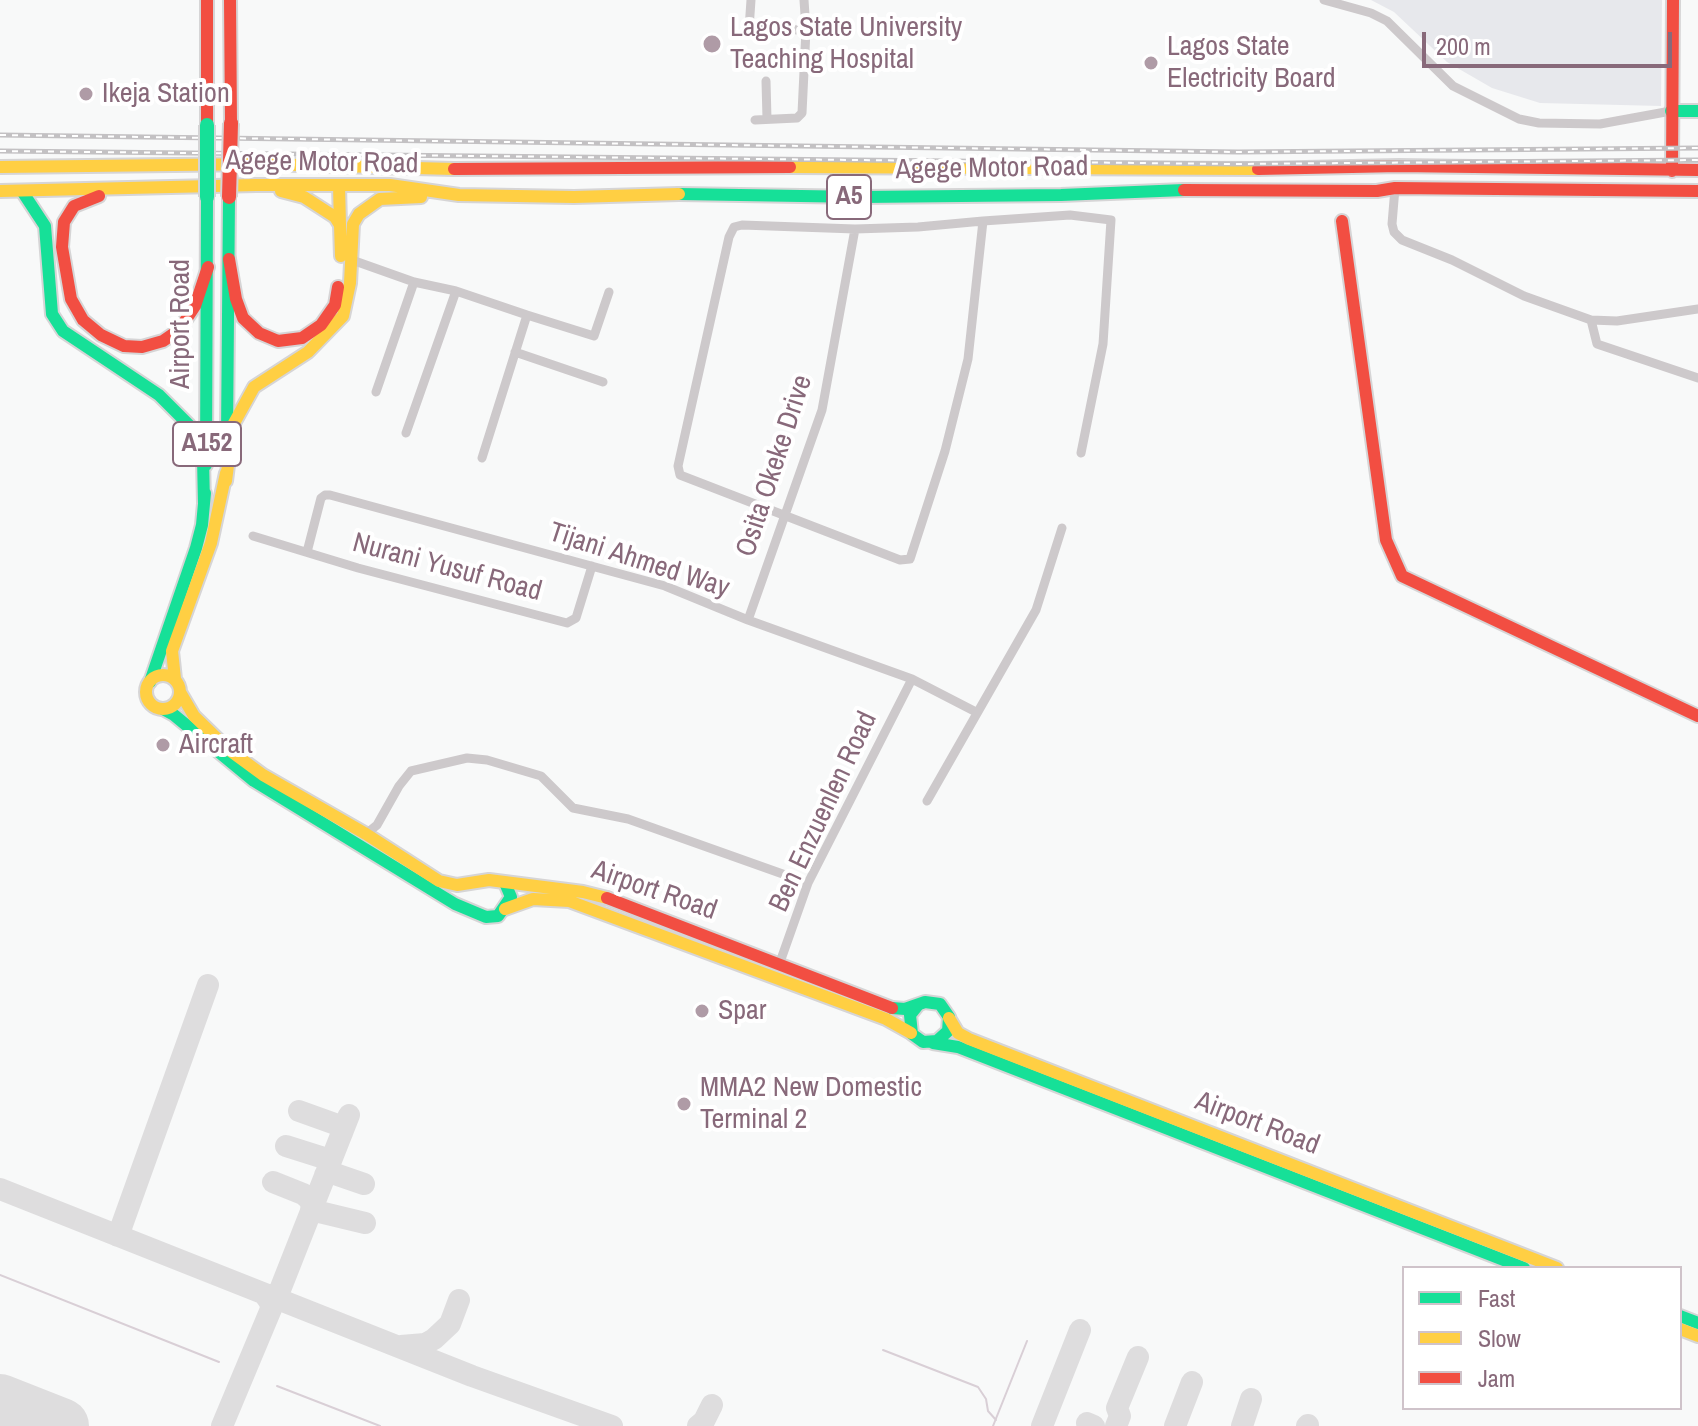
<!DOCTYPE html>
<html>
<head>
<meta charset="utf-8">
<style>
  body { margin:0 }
  #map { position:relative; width:1698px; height:1426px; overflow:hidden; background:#f8f9f9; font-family:"Archivo Narrow",sans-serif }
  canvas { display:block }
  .legend { position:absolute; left:1402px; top:1266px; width:280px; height:144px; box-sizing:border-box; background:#fff; border:2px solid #cfc3ca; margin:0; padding:10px 14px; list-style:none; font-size:24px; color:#88697a }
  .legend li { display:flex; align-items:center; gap:16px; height:40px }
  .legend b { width:40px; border:2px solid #cfc3ca }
  .scale { position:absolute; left:1422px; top:32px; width:250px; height:36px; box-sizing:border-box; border:4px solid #88697a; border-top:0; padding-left:10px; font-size:24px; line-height:28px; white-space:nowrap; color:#88697a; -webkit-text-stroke:6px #fff; paint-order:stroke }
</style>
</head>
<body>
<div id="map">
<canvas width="1698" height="1426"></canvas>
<ul class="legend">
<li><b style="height:10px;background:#16e098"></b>Fast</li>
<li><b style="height:10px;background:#ffcf43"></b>Slow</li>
<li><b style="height:10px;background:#f24e42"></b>Jam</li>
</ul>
<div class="scale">200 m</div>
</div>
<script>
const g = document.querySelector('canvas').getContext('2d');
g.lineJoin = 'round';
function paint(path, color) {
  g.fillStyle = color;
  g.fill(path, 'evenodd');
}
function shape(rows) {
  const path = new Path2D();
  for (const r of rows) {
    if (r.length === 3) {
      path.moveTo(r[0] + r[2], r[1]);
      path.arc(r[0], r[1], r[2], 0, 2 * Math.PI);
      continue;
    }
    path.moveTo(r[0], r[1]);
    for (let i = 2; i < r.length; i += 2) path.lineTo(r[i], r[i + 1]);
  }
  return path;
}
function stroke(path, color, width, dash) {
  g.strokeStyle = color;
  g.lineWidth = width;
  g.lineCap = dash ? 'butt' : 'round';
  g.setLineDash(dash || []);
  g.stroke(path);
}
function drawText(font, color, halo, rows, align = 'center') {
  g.font = font + ' "Archivo Narrow",sans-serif';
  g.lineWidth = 8;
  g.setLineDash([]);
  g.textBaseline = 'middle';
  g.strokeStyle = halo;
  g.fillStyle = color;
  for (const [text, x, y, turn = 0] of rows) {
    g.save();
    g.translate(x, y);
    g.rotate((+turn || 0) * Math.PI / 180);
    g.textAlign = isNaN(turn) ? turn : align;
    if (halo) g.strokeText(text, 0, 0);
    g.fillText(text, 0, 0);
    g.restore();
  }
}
paint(shape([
  [1371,0,1662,0,1661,106,1540,103,1492,88,1447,62,1394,12]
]), '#e7e8ec');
stroke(shape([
  [0,1275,219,1362],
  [883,1350,978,1387,986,1399,988,1411,996,1420],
  [277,1386,380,1426],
  [993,1426,1027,1341]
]), '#d9cfd6', 2);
stroke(shape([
  [299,1111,338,1125,342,1133],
  [286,1146,324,1158,329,1166],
  [325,1175,332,1173,364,1184],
  [273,1182,303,1194,310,1200,312,1208],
  [0,1189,472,1376,612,1426],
  [311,1210,365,1223],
  [118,1236,208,985],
  [276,1300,349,1115],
  [401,1346,425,1344,434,1339,450,1324,459,1300],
  [1087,1423,1094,1426],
  [222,1426,271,1309,270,1302,265,1295],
  [698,1426,704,1421,712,1405],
  [1042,1426,1080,1330],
  [1116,1426,1120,1416,1117,1408,1138,1357],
  [1175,1426,1192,1382],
  [1242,1426,1251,1399],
  [1307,1426,1308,1425]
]), '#deddde', 22);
stroke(shape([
  [0,1402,61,1426]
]), '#deddde', 56);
const fast = shape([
  [1671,111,1698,111],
  [22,191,45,226,52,314,63,331,159,395,189,425,203,458,204,504],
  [679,194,862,197,1061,195,1184,190],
  [227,436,229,197],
  [206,465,207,197],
  [150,682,196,548,202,525,205,493],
  [163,709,174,715,254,781,455,904,486,917,498,916,511,897,505,883],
  [892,1008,905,1009,925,1002,940,1004,949,1017,948,1031,937,1041,923,1042,912,1034,910,1015,918,1005],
  [933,1043,958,1047,1524,1268],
  [1680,1316,1698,1323]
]);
const slow = shape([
  [0,167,261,164,454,169],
  [790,167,1258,169],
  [339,185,340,225],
  [0,191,256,185,390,185,459,195,574,197,679,194],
  [281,191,304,197,335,217,340,225,341,256],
  [226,481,233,425,254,387,308,352,343,316,350,283,353,224,359,214,380,199,421,197],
  [163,692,17],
  [175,679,172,651,211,543,226,473],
  [180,692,194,716,229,750,263,775,366,834,439,881,457,885,489,880,583,892,607,898],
  [505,909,533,899,569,901,886,1019,911,1033],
  [949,1018,958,1033,969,1039,1557,1268],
  [1680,1329,1698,1336]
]);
const jam = shape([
  [207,0,207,125],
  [230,0,231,123],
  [454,169,790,167],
  [1258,169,1399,166,1698,170],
  [1672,171,1673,0],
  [1184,190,1377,191,1395,188,1698,191],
  [99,196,74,206,64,222,62,247,71,299,83,320,101,335,124,346,142,347,163,341,179,330,195,306,208,267],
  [1342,221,1386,540,1402,576,1698,716],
  [229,259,236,299,243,318,259,333,278,341,302,338,321,325,335,305,338,287],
  [607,898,892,1008]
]);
stroke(fast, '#d6d5d6', 16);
stroke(slow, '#d6d5d6', 16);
stroke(jam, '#d6d5d6', 16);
stroke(shape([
  [751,0,749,29,806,30],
  [1324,0,1371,13,1387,21,1453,86,1519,119,1539,123,1600,124,1671,111],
  [766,81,767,119],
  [755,120,797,118,802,113,806,30,804,0],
  [1395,188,1392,224,1394,232,1402,240,1452,260,1524,296,1591,320,1617,321,1698,309],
  [983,221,968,359,945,451,910,559,900,560,680,475,678,466,729,237,734,227,742,225,855,229,918,227,983,221,1070,215,1111,220,1103,344,1081,453],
  [352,260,414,282,456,291,527,315,482,458],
  [527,315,594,336,609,292],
  [1591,320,1597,344,1698,378],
  [515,352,603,382],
  [376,392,414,282],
  [406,433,456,291],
  [253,536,358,568,567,623,576,618,592,566],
  [307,552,321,498,325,495,330,495,665,586,748,620,912,679,976,712],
  [748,620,822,410,855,229],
  [927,801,1036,610,1062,528],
  [366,834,377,825,399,786,411,771,467,758,487,760,541,776,573,808,628,819,808,883],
  [779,965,808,883,912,679]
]), '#cdc9cb', 9);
stroke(fast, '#16e098', 12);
stroke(slow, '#ffcf43', 12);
stroke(jam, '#f24e42', 12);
const rail = shape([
  [0,135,1238,152,1698,148],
  [0,151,1235,164,1698,160]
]);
stroke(rail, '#c3c1c3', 5);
stroke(rail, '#fff', 2, [6]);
const fastBridge = shape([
  [207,125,207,197]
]);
const jamBridge = shape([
  [229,197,231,123]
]);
stroke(fastBridge, '#d5d4d5', 18, []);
stroke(jamBridge, '#d5d4d5', 18, []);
stroke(fastBridge, '#16e098', 14);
stroke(jamBridge, '#f24e42', 14);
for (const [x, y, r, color] of [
  [712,44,10,"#af9ba6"],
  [1151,63,8,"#af9ba6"],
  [86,94,8,"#af9ba6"],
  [163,745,8,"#af9ba6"],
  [702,1011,8,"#af9ba6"],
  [684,1104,8,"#af9ba6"]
]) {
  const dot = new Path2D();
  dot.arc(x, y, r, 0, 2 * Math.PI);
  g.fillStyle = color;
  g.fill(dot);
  stroke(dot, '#fff', 3);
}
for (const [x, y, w] of [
  [849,197,44],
  [207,444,68]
]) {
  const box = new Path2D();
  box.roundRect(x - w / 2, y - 22, w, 44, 6);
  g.fillStyle = '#fff';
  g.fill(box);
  stroke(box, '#88697a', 2);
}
drawText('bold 26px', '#88697a', null, [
  ["A5",849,197],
  ["A152",207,444]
]);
drawText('28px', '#88697a', '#fff', [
  ["Lagos State University",730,28],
  ["Teaching Hospital",730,60],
  ["Lagos State",1167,47],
  ["Electricity Board",1167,79],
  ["Ikeja Station",102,94],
  ["Aircraft",179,745],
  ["Spar",718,1011],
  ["MMA2 New Domestic",700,1088],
  ["Terminal 2",700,1120]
], 'left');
drawText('28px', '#88697a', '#fff', [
  ["Agege Motor Road",322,163,1],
  ["Agege Motor Road",992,169,-1],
  ["Airport Road",181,324,-90],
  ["Osita Okeke Drive",775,466,-72],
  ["Tijani Ahmed Way",639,561,18],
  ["Nurani Yusuf Road",447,568,15],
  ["Ben Enzuenlen Road",824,812,-65],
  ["Airport Road",654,891,19],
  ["Airport Road",1257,1124,21]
]);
</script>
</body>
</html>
